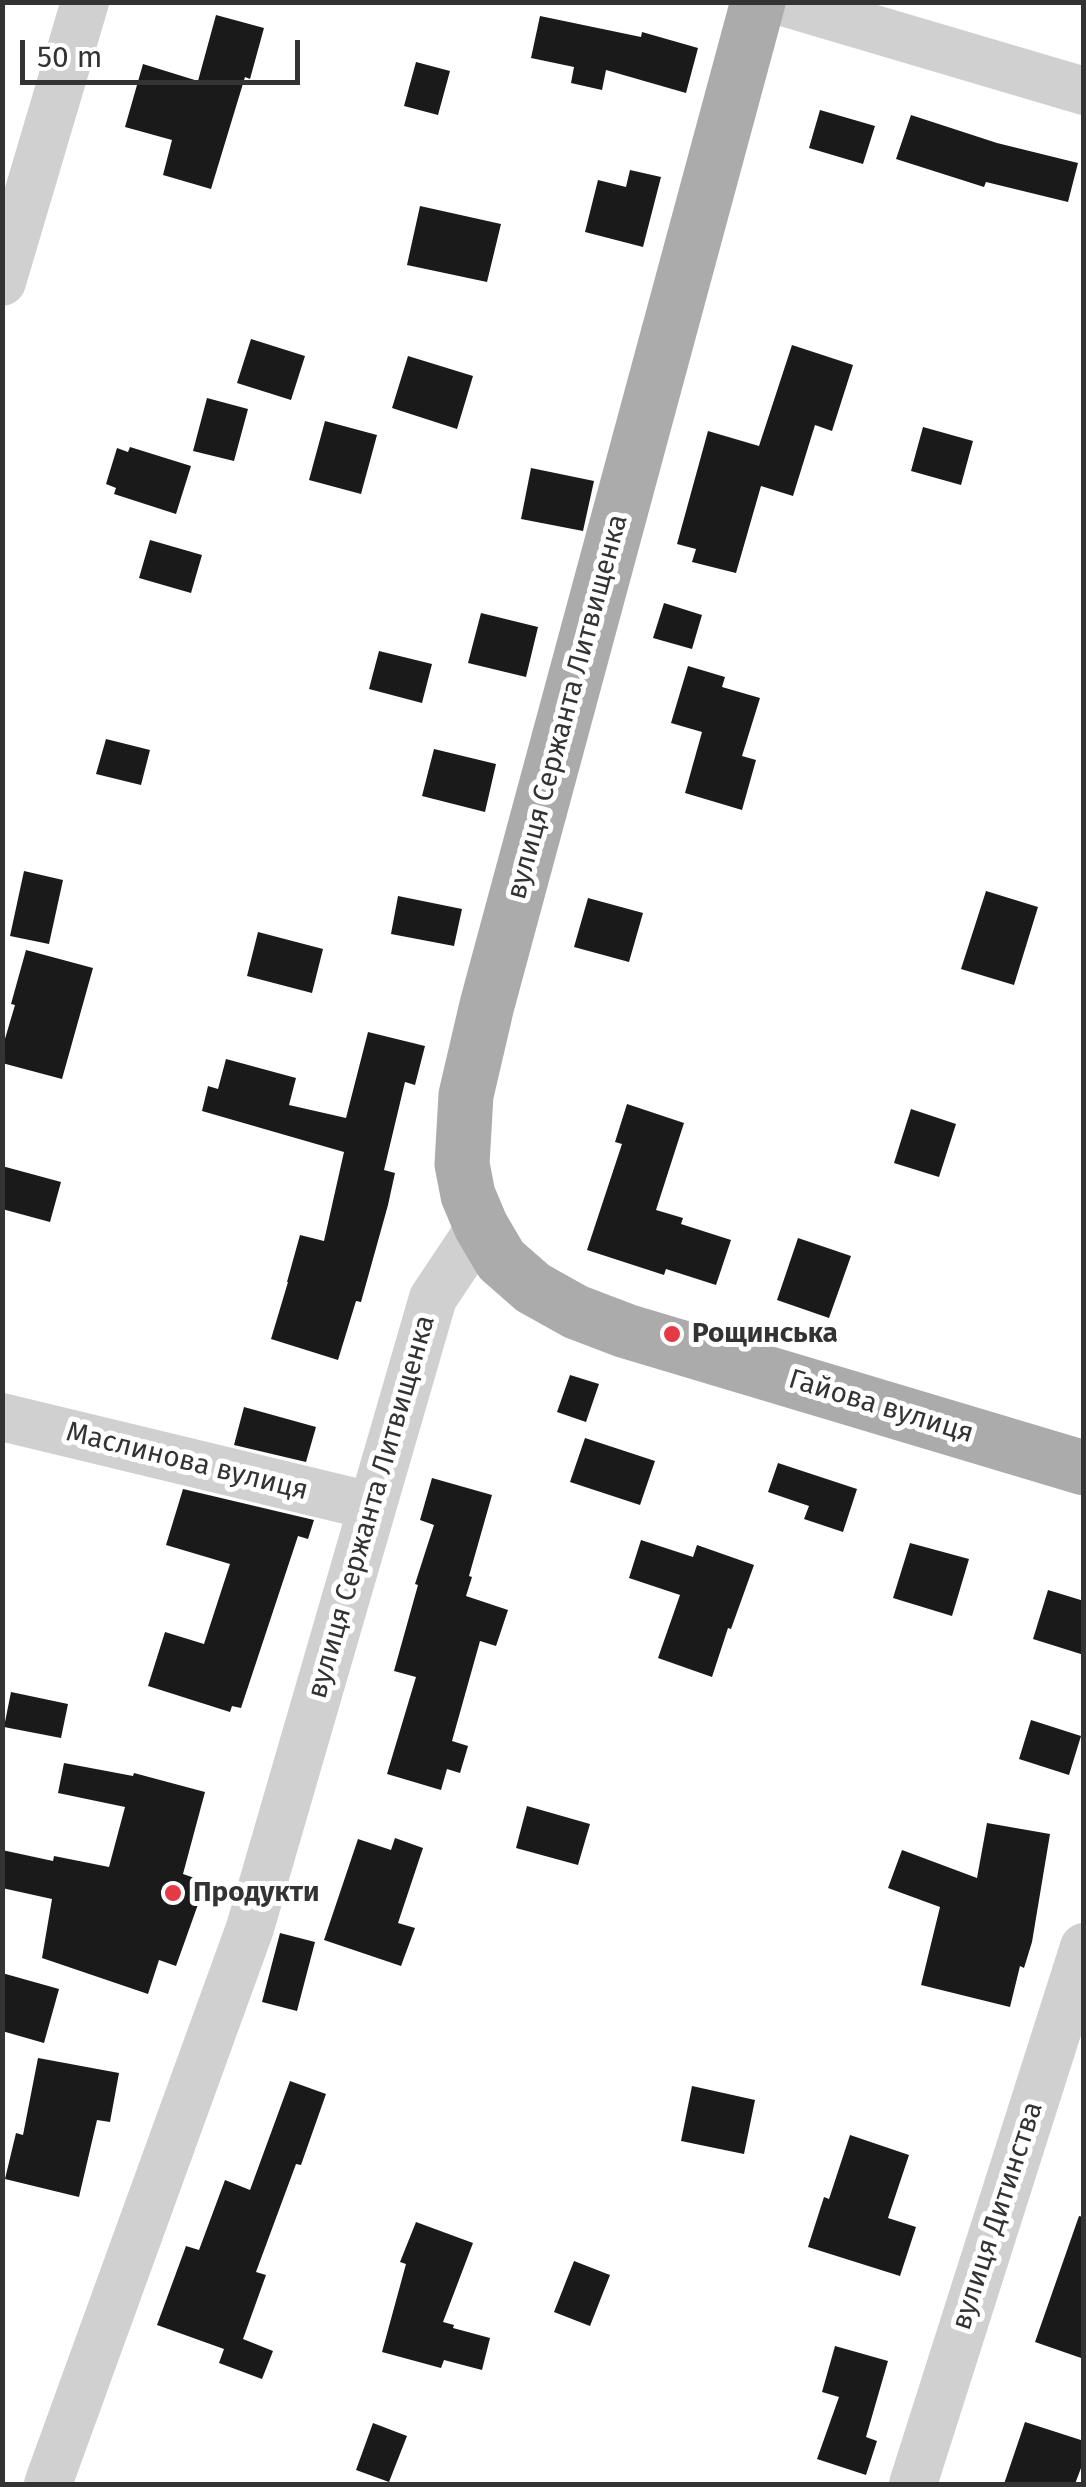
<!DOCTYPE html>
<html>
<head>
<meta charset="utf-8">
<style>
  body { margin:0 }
  #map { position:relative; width:1086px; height:2487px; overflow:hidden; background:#fff; font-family:"Fira Sans",sans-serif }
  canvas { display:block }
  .frame { position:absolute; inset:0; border:5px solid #333; pointer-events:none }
  .scale { position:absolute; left:20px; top:40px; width:280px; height:45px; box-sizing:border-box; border:5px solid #333; border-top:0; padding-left:12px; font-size:30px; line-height:35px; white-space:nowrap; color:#333; -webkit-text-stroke:8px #fff; paint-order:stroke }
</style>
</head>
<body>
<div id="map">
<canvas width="1086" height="2487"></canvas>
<div class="frame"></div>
<div class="scale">50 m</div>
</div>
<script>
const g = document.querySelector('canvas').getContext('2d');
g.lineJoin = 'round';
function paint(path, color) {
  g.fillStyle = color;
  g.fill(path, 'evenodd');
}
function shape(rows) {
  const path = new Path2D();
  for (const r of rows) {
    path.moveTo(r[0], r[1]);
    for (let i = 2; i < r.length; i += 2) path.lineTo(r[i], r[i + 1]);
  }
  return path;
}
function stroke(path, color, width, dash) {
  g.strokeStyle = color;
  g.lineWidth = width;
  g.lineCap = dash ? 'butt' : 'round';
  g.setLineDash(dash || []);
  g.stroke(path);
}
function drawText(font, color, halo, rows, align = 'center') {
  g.font = font + ' "Fira Sans",sans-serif';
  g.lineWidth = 10;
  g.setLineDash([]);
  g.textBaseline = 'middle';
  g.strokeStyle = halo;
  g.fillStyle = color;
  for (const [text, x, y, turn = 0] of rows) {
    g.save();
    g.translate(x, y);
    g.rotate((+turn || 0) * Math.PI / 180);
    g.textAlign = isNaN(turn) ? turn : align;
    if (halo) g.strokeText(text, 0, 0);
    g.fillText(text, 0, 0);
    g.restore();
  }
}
paint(shape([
  [216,15,264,28,250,79,245,77,211,189,163,175,172,140,125,127,143,64,198,81],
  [540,16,641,37,642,32,698,48,686,93,606,70,602,90,571,83,574,67,531,58],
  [416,62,450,71,438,115,404,106],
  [820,110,875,126,863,164,809,148],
  [911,115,997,143,1078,163,1068,202,986,182,984,187,896,159],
  [630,170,661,177,643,247,585,232,598,180,626,187],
  [420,206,501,224,487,282,407,265],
  [251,339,305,356,291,400,237,383],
  [792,345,853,365,832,431,815,425,793,496,761,486,736,573,692,562,696,549,677,544,708,431,759,446],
  [408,356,473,376,457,429,392,408],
  [207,398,248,409,234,461,193,451],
  [325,421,377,435,361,494,309,480],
  [923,427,973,441,961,485,911,471],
  [130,447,191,466,176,514,114,494,116,488,106,484,117,448,128,452],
  [531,468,594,481,583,531,521,519],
  [150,540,202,555,191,593,139,578],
  [664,603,702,615,692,649,653,638],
  [481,613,538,627,526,677,468,663],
  [379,651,432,664,422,703,369,689],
  [688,666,725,677,722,687,760,698,742,756,756,760,742,810,685,793,702,732,671,723],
  [106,739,150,750,141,785,96,774],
  [434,749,496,764,485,812,422,796],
  [24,871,63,880,49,944,10,936],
  [986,891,1038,907,1014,985,961,969],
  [398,896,462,909,454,946,391,934],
  [588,898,643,913,629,962,574,947],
  [258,932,323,949,312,993,247,976],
  [26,950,93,968,62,1079,2,1063,2,1049,15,1005,11,1004],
  [368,1032,425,1046,415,1085,405,1082,384,1170,395,1173,388,1205,361,1302,356,1301,338,1360,271,1339,288,1282,287,1282,300,1235,324,1241,344,1152,202,1111,208,1086,218,1089,226,1059,296,1078,289,1105,346,1118],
  [627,1104,684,1123,656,1210,683,1218,681,1224,731,1240,716,1285,666,1269,664,1275,587,1250,622,1144,615,1142],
  [911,1109,956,1124,939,1177,894,1163],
  [2,1166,61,1182,50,1222,2,1209],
  [798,1238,851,1256,829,1318,777,1300],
  [570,1375,599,1384,586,1422,557,1412],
  [244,1407,316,1427,306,1462,234,1445],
  [585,1438,655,1461,640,1505,570,1482],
  [778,1463,857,1489,843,1532,804,1519,809,1506,768,1492],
  [432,1478,492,1495,469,1576,472,1577,466,1596,508,1610,496,1646,480,1641,452,1741,468,1746,460,1773,447,1769,441,1790,387,1774,416,1677,394,1671,418,1585,415,1584,434,1525,420,1520],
  [183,1489,314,1520,308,1539,298,1536,241,1708,232,1706,230,1712,148,1686,165,1632,204,1644,230,1564,166,1545],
  [641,1540,693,1557,697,1545,754,1565,731,1629,728,1628,712,1677,658,1658,680,1595,629,1578],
  [910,1543,969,1559,952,1616,893,1598],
  [1048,1590,1084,1601,1084,1655,1033,1639],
  [11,1692,68,1704,61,1738,4,1727],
  [1031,1720,1081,1736,1069,1775,1019,1759],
  [64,1763,133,1776,134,1773,205,1792,183,1874,206,1882,176,1966,159,1960,148,1994,42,1958,52,1899,2,1888,2,1850,53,1861,54,1856,109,1867,125,1807,58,1793],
  [527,1806,590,1824,578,1865,516,1848],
  [987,1823,1050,1834,1032,1942,1024,1968,1020,1966,1010,2007,921,1985,940,1907,888,1888,902,1850,977,1878],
  [395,1838,423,1848,398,1923,415,1928,401,1966,324,1940,358,1839,391,1850],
  [280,1933,315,1942,297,2011,262,2002],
  [2,1973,59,1989,44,2043,2,2031],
  [38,2058,119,2073,110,2122,97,2120,79,2197,5,2179,16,2133,23,2135],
  [290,2081,326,2094,301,2165,296,2164,256,2272,266,2275,243,2339,273,2351,262,2379,219,2363,224,2349,157,2325,186,2246,199,2250,225,2180,250,2190],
  [692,2086,755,2100,744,2154,681,2141],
  [850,2135,909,2155,888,2218,916,2227,900,2276,808,2247,824,2197,829,2199],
  [1079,2216,1084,2217,1084,2359,1035,2342],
  [416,2222,473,2243,443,2322,454,2325,453,2328,490,2338,482,2370,444,2360,441,2368,382,2352,406,2264,400,2262],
  [574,2261,610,2275,590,2326,554,2312],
  [835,2346,888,2361,866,2437,877,2441,866,2475,817,2459,839,2397,822,2392],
  [1025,2422,1084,2441,1084,2460,1075,2484,1004,2484],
  [373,2423,407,2436,389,2482,356,2470]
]), '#1a1a1a');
stroke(shape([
  [783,2,1084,91],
  [2,282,85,2],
  [2,1417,371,1506],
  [48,2484,250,1928,433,1298,481,1226],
  [913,2484,1084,1947]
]), '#d0d0d0', 48);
stroke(shape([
  [758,2,487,1005,466,1095,462,1164,468,1195,481,1226,501,1260,533,1288,576,1312,626,1331,1084,1468]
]), '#ababab', 55);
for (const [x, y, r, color] of [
  [672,1334,10,"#e63946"],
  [173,1893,10,"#e63946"]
]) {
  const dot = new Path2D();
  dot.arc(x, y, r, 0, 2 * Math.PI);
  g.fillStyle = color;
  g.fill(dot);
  stroke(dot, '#fff', 4);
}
drawText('28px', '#333', '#fff', [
  ["вулиця Сержанта Литвищенка",568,707,-75],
  ["Гайова вулиця",881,1407,17],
  ["Маслинова вулиця",187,1462,14],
  ["вулиця Сержанта Литвищенка",372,1507,-74],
  ["вулиця Дитинства",998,2216,-72]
]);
drawText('bold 28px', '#333', '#fff', [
  ["Рощинська",692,1334],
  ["Продукти",193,1893]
], 'left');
</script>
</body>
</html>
